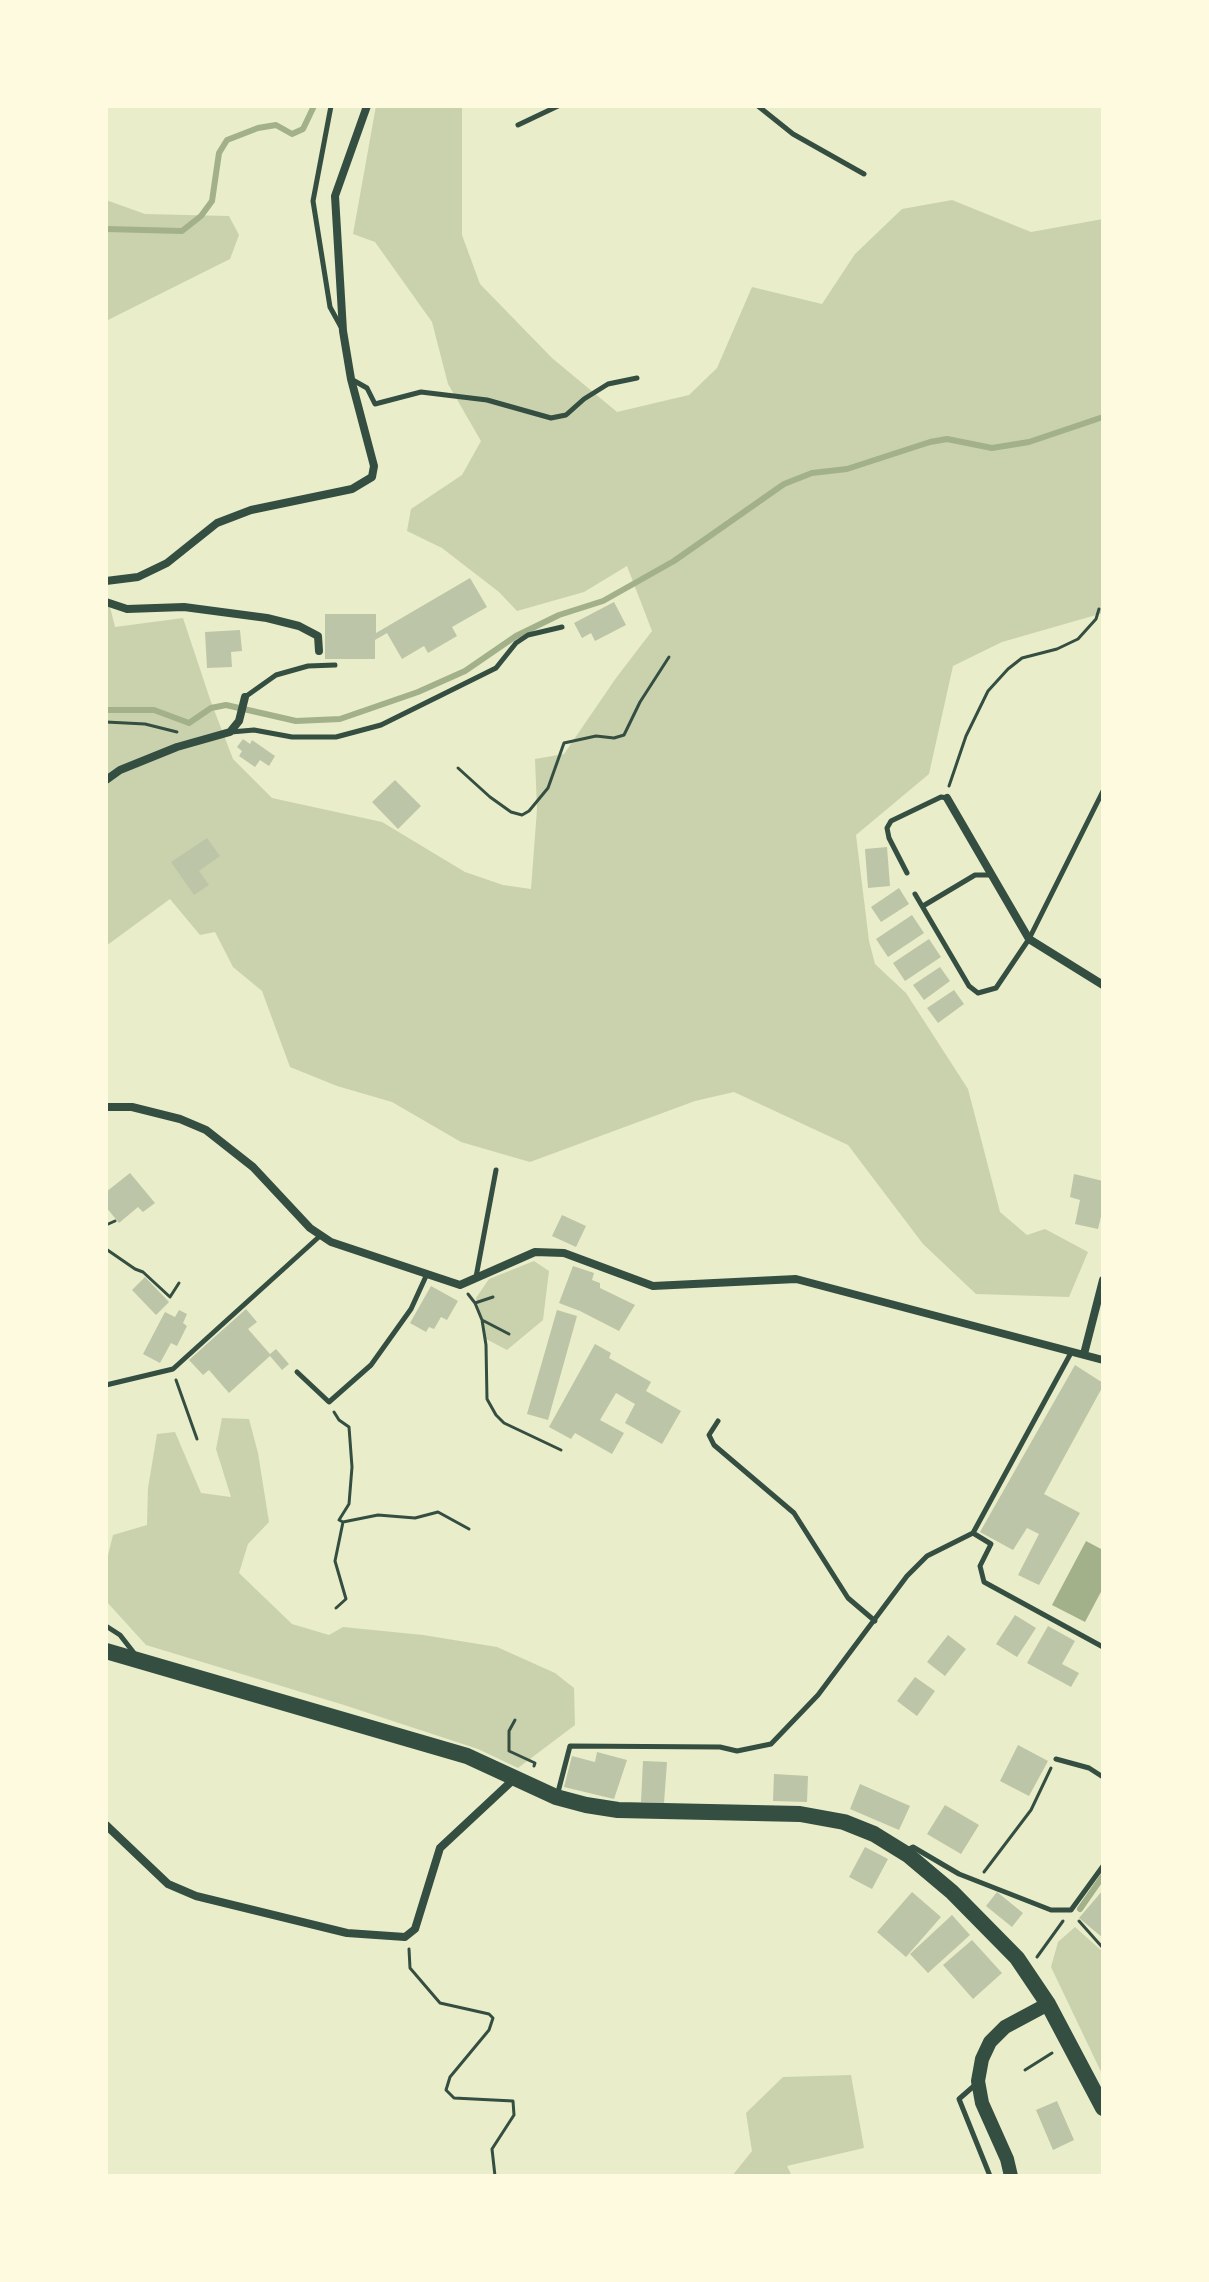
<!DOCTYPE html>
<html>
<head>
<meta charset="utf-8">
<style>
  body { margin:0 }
  #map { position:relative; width:1209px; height:2282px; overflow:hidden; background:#e9edc9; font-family:"DejaVu Sans",sans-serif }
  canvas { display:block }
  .frame { position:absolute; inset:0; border:108px solid #fefae0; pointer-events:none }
</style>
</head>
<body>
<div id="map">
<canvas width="1209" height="2282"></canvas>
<div class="frame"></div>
</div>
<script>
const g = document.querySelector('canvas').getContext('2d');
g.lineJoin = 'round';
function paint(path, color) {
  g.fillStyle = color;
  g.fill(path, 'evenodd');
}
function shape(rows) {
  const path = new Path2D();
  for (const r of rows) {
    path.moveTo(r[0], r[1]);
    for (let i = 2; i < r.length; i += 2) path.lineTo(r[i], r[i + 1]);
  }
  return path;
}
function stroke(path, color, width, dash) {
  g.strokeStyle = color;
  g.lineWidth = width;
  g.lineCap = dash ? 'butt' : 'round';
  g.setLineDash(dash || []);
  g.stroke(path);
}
paint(shape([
  [376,106,462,106,462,235,480,284,552,358,617,412,689,395,717,368,752,287,822,304,855,254,902,209,952,200,1031,232,1103,219,1103,613,1002,642,953,666,929,774,856,835,869,941,875,964,906,993,968,1089,1000,1212,1027,1235,1045,1229,1088,1252,1069,1297,976,1294,923,1244,848,1145,734,1092,695,1101,530,1162,461,1142,392,1102,337,1086,290,1067,262,991,233,967,215,932,200,935,170,899,106,946,106,591,115,627,183,618,211,702,233,759,272,798,382,822,465,872,503,885,531,889,537,809,535,759,564,754,616,678,652,631,627,566,584,592,517,611,499,592,442,548,407,531,411,509,462,475,481,441,448,384,432,322,375,242,353,234],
  [106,200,145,214,229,216,239,235,230,259,106,321],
  [534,1261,549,1271,543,1320,507,1350,486,1339,476,1298,489,1279],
  [222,1418,249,1419,258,1453,269,1522,248,1544,239,1573,292,1624,329,1635,343,1627,423,1635,497,1647,555,1673,574,1688,575,1725,518,1768,478,1749,344,1705,146,1645,106,1601,106,1563,113,1535,147,1525,148,1488,157,1434,175,1432,201,1493,231,1497,216,1449],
  [1075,1927,1103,1952,1103,2076,1051,1967,1058,1942],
  [851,2075,864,2148,787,2166,792,2176,732,2176,752,2151,746,2113,783,2077]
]), '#cad2ad');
paint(shape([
  [1086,1541,1103,1550,1103,1588,1085,1622,1052,1605]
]), '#a3b18a');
stroke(shape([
  [106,229,182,231,201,216,212,201,219,153,227,140,258,128,276,125,292,134,303,129,314,106],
  [106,710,154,710,189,723,211,708,226,705,296,721,340,719,418,692,465,671,516,636,559,615,603,601,674,561,784,484,812,473,847,469,930,442,947,439,992,448,1029,442,1103,417],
  [1080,1909,1103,1876]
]), '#a3b18a', 6);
paint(shape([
  [470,578,487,607,452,627,457,636,428,653,424,646,402,659,387,633,375,640,375,659,325,659,325,614,376,614,376,633],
  [614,602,626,625,595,641,591,633,582,638,574,623],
  [240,630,242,651,231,652,232,667,207,668,205,632],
  [243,739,250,744,252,740,275,756,269,766,260,760,255,767,239,756,242,751,237,747],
  [395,780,421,806,398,829,372,802],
  [207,838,220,856,199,871,209,885,194,895,171,862],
  [887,847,890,886,868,888,865,849],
  [899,888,909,904,881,922,871,907],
  [912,915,924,933,888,957,876,939],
  [929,939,941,957,905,981,893,963],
  [940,967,950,981,924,1000,913,985],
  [954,990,964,1004,938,1023,927,1008],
  [130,1173,155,1203,143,1212,138,1207,119,1223,106,1207,106,1192],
  [1074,1174,1103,1181,1103,1208,1098,1229,1075,1224,1080,1200,1070,1197],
  [562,1215,586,1226,576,1247,552,1236],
  [573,1266,594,1273,592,1280,600,1283,600,1288,635,1305,619,1331,580,1311,559,1303],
  [145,1277,169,1302,156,1315,132,1290],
  [431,1286,458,1301,447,1320,441,1317,434,1329,429,1327,426,1332,410,1323],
  [246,1309,257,1322,248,1329,270,1354,276,1349,289,1364,282,1370,270,1356,229,1393,209,1370,203,1375,189,1360],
  [179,1310,187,1314,183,1323,187,1326,177,1346,171,1343,160,1363,143,1354,165,1312,175,1317],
  [557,1310,577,1316,548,1420,527,1414],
  [595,1344,611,1353,609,1358,651,1382,646,1391,681,1411,662,1444,625,1423,635,1404,616,1393,600,1420,624,1433,612,1454,575,1433,571,1439,549,1427],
  [1075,1365,1103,1383,1103,1386,1044,1494,1080,1513,1039,1585,1018,1575,1039,1534,1027,1528,1013,1550,980,1532],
  [1015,1615,1036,1628,1017,1657,996,1644],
  [1048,1626,1075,1641,1062,1664,1079,1673,1071,1687,1027,1663],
  [948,1635,966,1649,945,1676,927,1662],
  [915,1677,935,1691,917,1716,897,1701],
  [1018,1745,1048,1761,1029,1796,1000,1781],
  [597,1752,627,1760,614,1799,564,1787,572,1756,595,1762],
  [643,1761,667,1762,664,1803,641,1802],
  [774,1774,808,1776,807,1802,773,1801],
  [860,1784,910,1806,899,1830,850,1809],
  [945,1805,979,1825,961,1854,927,1834],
  [865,1847,888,1859,872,1889,849,1877],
  [1103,1890,1103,1938,1079,1918],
  [912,1892,941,1917,906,1957,877,1932],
  [997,1892,1023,1913,1012,1927,986,1906],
  [952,1915,970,1935,928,1973,910,1954],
  [972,1940,1002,1973,973,1999,943,1965],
  [1057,2101,1074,2140,1053,2150,1036,2110]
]), '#bcc5a7');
stroke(shape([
  [106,722,145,724,177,732],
  [458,768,490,797,511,812,522,815,529,811,548,788,564,743,596,736,614,738,624,735,640,702,669,657],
  [949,786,966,736,988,691,1008,669,1022,658,1057,649,1078,639,1096,619,1099,609],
  [106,1225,115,1221],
  [106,1249,135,1269,143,1272,170,1297,179,1283],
  [468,1294,475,1303,482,1320,486,1345,487,1399,496,1415,504,1423,561,1450],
  [475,1303,493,1297],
  [482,1320,509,1334],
  [176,1380,197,1439],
  [334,1412,339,1420,349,1427,352,1467,349,1504,339,1520,343,1522,378,1515,415,1518,438,1512,469,1529],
  [336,1608,346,1599,335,1561,343,1522],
  [515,1720,509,1731,509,1751,535,1763,534,1766],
  [984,1872,1031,1810,1051,1768],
  [1079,1921,1103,1948],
  [409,1949,410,1968,440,2003,489,2014,493,2018,489,2030,450,2077,446,2090,454,2098,513,2101,514,2115,492,2149,495,2176],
  [1037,1957,1063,1921],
  [1025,2070,1052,2053]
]), '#344e41', 3);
stroke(shape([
  [331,106,313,201,330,307,341,327],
  [758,106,793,134,864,174],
  [518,125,558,106],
  [351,379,367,388,375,404,421,392,487,400,551,418,566,415,584,399,608,384,637,378],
  [245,697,276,675,308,666,335,665],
  [231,732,254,730,292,737,336,737,381,725,496,668,516,643,528,635,562,627],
  [907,873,889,838,887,828,891,821,941,797,947,798],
  [915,894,969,986,978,993,996,988,1029,939,1103,791],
  [923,906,975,875,992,875],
  [476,1277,496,1170],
  [297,1372,329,1402,371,1365,411,1309,427,1274],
  [106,1385,173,1369,321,1235],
  [718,1421,709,1435,714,1445,794,1513,848,1598,875,1621],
  [973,1533,991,1544,980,1566,984,1582,1103,1647],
  [106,1626,120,1635,134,1653],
  [1056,1759,1089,1768,1103,1777],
  [557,1796,570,1746,720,1747,737,1751,771,1744,818,1695,907,1576,927,1556,973,1533,1072,1351],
  [907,1850,913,1847,959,1874,1051,1910,1071,1910,1103,1866],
  [975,2085,959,2099,990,2176]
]), '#344e41', 5);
stroke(shape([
  [106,581,138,577,167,563,217,523,251,510,352,489,372,477,374,466,351,379,343,331,335,196,367,106],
  [106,602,127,609,184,607,267,618,299,626,318,636,319,651],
  [106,780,120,770,177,747,230,732,239,721,245,697],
  [947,798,1029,939,1103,985],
  [106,1107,132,1107,180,1119,206,1130,253,1167,310,1228,331,1242,460,1285,535,1252,564,1253,653,1286,796,1279,1103,1360],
  [1084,1354,1103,1280],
  [106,1825,168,1884,196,1896,347,1933,405,1937,415,1929,440,1848,514,1779]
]), '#344e41', 8);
stroke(shape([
  [1011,2176,1007,2159,982,2103,978,2081,982,2059,990,2042,1005,2027,1048,2004]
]), '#344e41', 14);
stroke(shape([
  [106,1651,467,1756,556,1797,586,1805,618,1810,800,1814,844,1822,874,1834,908,1855,952,1892,1017,1958,1048,2004,1103,2108]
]), '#344e41', 16);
</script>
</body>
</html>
